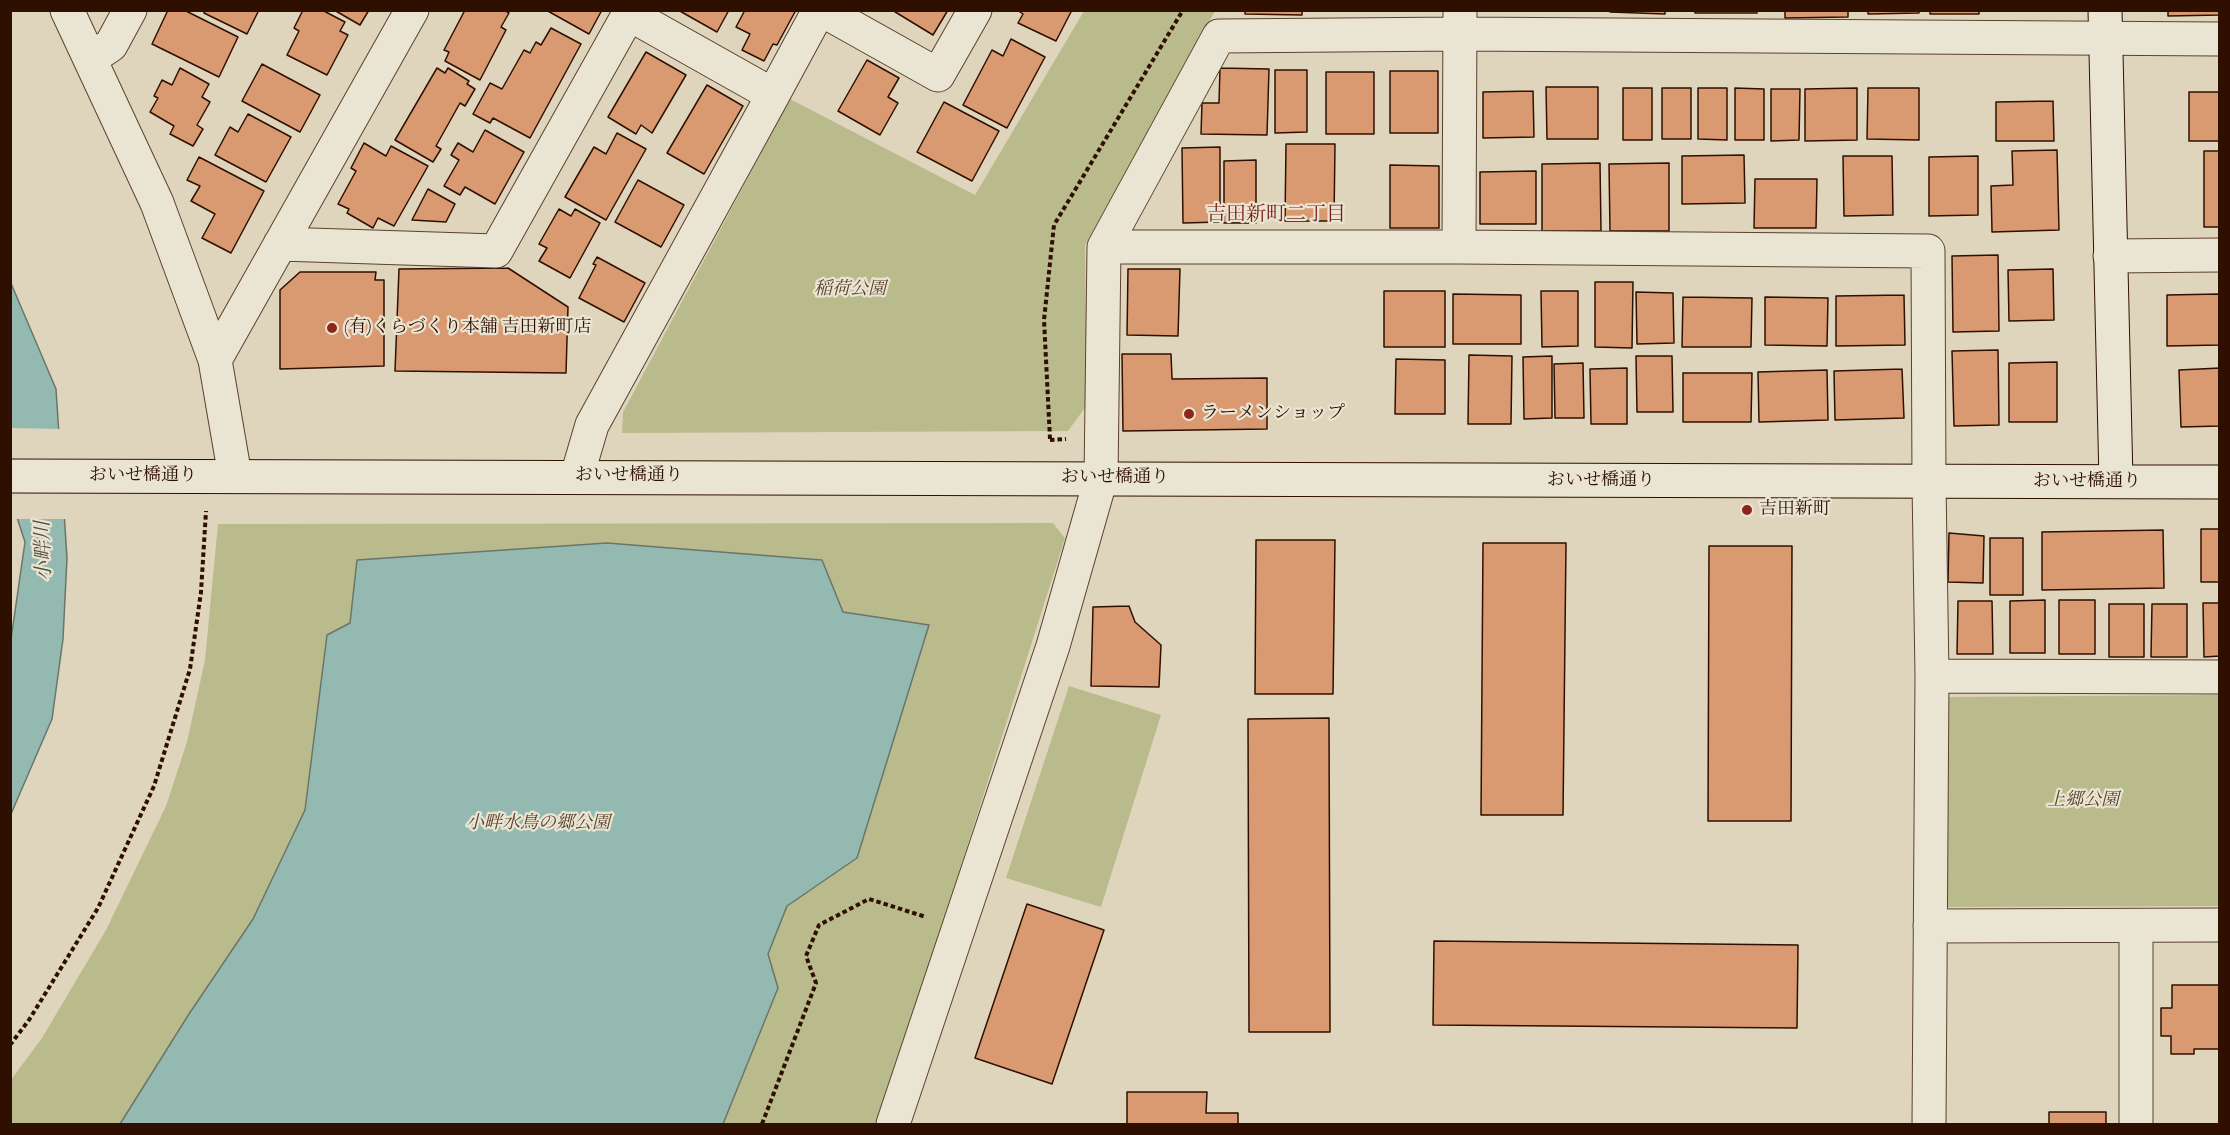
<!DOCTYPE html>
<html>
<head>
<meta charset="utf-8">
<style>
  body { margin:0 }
  #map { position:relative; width:2230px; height:1135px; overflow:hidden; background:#dfd5bc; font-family:"IM FELL Double Pica",serif }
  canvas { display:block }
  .frame { position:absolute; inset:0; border:12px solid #2f1000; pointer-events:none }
</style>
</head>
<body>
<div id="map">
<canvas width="2230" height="1135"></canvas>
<div class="frame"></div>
</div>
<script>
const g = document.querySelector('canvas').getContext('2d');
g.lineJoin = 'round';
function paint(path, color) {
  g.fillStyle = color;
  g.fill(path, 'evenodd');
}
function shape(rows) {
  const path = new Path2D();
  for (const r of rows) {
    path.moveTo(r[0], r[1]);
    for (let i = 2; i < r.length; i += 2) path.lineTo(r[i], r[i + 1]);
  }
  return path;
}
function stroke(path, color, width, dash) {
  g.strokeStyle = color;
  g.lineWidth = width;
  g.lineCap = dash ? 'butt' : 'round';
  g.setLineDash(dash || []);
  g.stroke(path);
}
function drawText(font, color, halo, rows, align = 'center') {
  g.font = font + ' "IM FELL Double Pica","Noto Serif JP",serif';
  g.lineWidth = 4.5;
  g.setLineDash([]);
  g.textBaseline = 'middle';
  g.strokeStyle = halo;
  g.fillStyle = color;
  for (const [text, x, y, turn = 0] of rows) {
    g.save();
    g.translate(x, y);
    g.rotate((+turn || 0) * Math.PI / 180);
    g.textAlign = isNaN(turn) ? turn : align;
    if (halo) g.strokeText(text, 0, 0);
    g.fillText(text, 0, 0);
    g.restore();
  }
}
paint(shape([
  [1084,11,1215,11,1085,245,1087,405,1068,431,622,433,623,412,790,99,975,195],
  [1053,523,1065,538,879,1124,11,1124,10,1081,42,1038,106,930,166,806,187,742,205,660,218,524],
  [1069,686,1161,715,1101,907,1006,878],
  [2219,695,2219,906,1946,907,1946,697]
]), '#babb8c');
const water = shape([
  [10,281,56,389,67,558,63,639,52,719,11,814,11,639,25,542,11,499,10,281],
  [607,543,822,560,843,612,929,625,857,858,787,906,768,954,778,988,723,1124,120,1124,189,1014,253,919,305,810,327,635,350,623,357,560,607,543]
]);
paint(water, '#93b9b1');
stroke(water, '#6b756a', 1.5);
paint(shape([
  [11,428,62,429,68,519,14,519,10,508]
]), '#dfd5bc');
const building = shape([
  [168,10,184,10,238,37,219,77,152,44,168,10],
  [205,10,259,10,247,34,204,13,205,10],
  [303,10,322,10,345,22,340,31,348,35,327,75,287,55,299,31,294,28,303,10],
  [334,10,369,10,360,25,334,10],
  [465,10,504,10,509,13,501,27,506,30,480,80,445,61,449,52,444,50,465,10],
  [546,10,602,10,589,34,546,10],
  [678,10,729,10,717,32,678,10],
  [745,10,796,10,777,45,773,44,764,61,742,50,750,34,736,27,745,10],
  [892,10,948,10,933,35,892,10],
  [1017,10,1072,10,1056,41,1018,23,1023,14,1017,10],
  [1245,10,1302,10,1302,15,1245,14,1245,10],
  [1610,10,1665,10,1665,14,1610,12,1610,10],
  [1695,10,1757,10,1757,13,1695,13,1695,10],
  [1785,10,1848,10,1848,17,1785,18,1785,10],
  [1868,10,1919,10,1919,13,1868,14,1868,10],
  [1930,10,1979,10,1979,14,1930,14,1930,10],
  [2168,10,2220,10,2220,15,2168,16,2168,10],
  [551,28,581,44,530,138,493,118,490,123,473,114,490,83,502,89,524,50,530,53,536,42,541,45,551,28],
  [1011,39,1045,57,1007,128,963,105,992,50,1003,56,1011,39],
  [646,52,686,75,652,133,641,125,636,134,608,117,646,52],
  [867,60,899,78,888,97,898,103,880,135,838,111,867,60],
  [262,64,320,95,300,132,242,101,262,64],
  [180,68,209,84,202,97,210,102,197,125,203,129,193,146,170,134,174,126,150,112,158,98,154,96,162,80,172,85,180,68],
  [437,68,445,73,448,68,469,81,467,84,475,89,465,106,460,103,436,146,441,149,433,162,395,140,437,68],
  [1220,68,1269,69,1267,135,1201,134,1202,103,1219,103,1220,68],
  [1275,70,1307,70,1307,132,1275,133,1275,70],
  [1390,71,1438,71,1438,133,1390,133,1390,71],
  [1326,72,1374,72,1374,134,1326,134,1326,72],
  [707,85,743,106,704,174,667,153,707,85],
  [1546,87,1598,87,1598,139,1547,139,1546,87],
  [1623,88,1652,88,1652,140,1623,140,1623,88],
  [1662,88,1691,88,1691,139,1662,139,1662,88],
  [1698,88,1727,88,1727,140,1698,139,1698,88],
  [1735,88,1764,89,1764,140,1735,140,1735,88],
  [1857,88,1857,140,1805,141,1805,89,1857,88],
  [1868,88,1919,88,1919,140,1867,139,1868,88],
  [1771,89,1800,89,1799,140,1771,141,1771,89],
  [1533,91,1534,137,1483,138,1483,92,1533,91],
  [2189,92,2220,92,2220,141,2189,141,2189,92],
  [2053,101,2054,141,1996,141,1996,102,2053,101],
  [944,102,999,131,972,181,917,152,944,102],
  [248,114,291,137,266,182,215,155,230,127,238,132,248,114],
  [485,130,524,152,495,204,465,187,460,195,444,186,459,160,451,155,458,143,473,152,485,130],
  [617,133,646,149,606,220,565,197,594,147,606,154,617,133],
  [364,143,386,156,391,146,428,166,394,226,378,218,373,228,347,213,349,209,338,204,356,171,351,168,364,143],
  [1286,144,1335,144,1334,221,1285,221,1286,144],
  [1220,147,1220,222,1183,223,1182,148,1220,147],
  [2057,150,2059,230,1992,232,1991,186,2013,185,2012,151,2057,150],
  [2204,151,2220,151,2220,227,2204,227,2204,151],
  [1744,155,1745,203,1682,204,1682,156,1744,155],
  [1843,156,1892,156,1893,215,1844,216,1843,156],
  [1978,156,1978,215,1929,216,1929,157,1978,156],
  [199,157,264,191,231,253,202,238,215,214,191,201,200,186,187,180,199,157],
  [1256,160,1256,223,1224,223,1224,161,1256,160],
  [1600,163,1601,231,1542,231,1542,164,1600,163],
  [1669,163,1669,231,1610,231,1609,164,1669,163],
  [1390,165,1439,166,1439,228,1390,228,1390,165],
  [1536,171,1536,224,1480,224,1480,172,1536,171],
  [1755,179,1817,179,1816,228,1754,228,1755,179],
  [638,180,684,205,661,247,615,222,638,180],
  [428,189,455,204,446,222,412,220,428,189],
  [559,209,571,216,575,209,600,223,570,278,539,261,547,248,539,244,559,209],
  [1998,255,1999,331,1953,332,1952,256,1998,255],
  [597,257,645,283,624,322,579,298,596,265,593,264,597,257],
  [508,268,568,307,566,373,395,371,399,269,508,268],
  [1128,269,1180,269,1178,336,1127,335,1128,269],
  [2053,269,2054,320,2009,321,2008,270,2053,269],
  [300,272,376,272,375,280,384,280,384,366,280,369,280,290,300,272],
  [1595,282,1633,282,1632,348,1595,347,1595,282],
  [1384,291,1445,291,1445,347,1384,347,1384,291],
  [1541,291,1578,291,1578,346,1542,347,1541,291],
  [1636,292,1673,293,1674,343,1637,344,1636,292],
  [1453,294,1521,295,1521,344,1453,344,1453,294],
  [2220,294,2220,345,2167,346,2167,295,2220,294],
  [1904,295,1905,345,1836,346,1836,296,1904,295],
  [1683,297,1752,298,1751,347,1682,347,1683,297],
  [1765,297,1828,298,1827,346,1765,345,1765,297],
  [1998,350,1999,425,1954,426,1952,351,1998,350],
  [1122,354,1171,354,1172,379,1267,378,1267,429,1123,431,1122,354],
  [1469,355,1512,356,1511,424,1468,424,1469,355],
  [1552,356,1552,418,1524,419,1523,357,1552,356],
  [1636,356,1672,356,1673,412,1637,412,1636,356],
  [1396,359,1445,360,1445,414,1395,414,1396,359],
  [2057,362,2057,422,2009,422,2009,363,2057,362],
  [1583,363,1584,418,1555,418,1554,364,1583,363],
  [1627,368,1627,424,1591,424,1590,369,1627,368],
  [2220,368,2220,426,2181,427,2179,370,2220,368],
  [1902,369,1904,418,1835,420,1834,371,1902,369],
  [1827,370,1828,420,1759,422,1758,372,1827,370],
  [1683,373,1752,373,1751,422,1683,422,1683,373],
  [2201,529,2220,529,2220,582,2201,582,2201,529],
  [2163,530,2164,588,2042,590,2042,532,2163,530],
  [1949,533,1984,536,1983,583,1948,582,1949,533],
  [1990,538,2023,538,2023,595,1990,595,1990,538],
  [1256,540,1335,540,1333,694,1255,694,1256,540],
  [1483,543,1566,543,1563,815,1481,815,1483,543],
  [1709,546,1792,546,1791,821,1708,821,1709,546],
  [2045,600,2045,653,2010,653,2010,601,2045,600],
  [2059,600,2095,600,2095,654,2059,654,2059,600],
  [1958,601,1992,601,1993,654,1957,654,1958,601],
  [2203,603,2220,603,2220,656,2204,657,2203,603],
  [2109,604,2144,604,2144,657,2109,657,2109,604],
  [2152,604,2187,604,2187,657,2151,657,2152,604],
  [1129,606,1135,622,1161,645,1159,687,1091,686,1093,607,1129,606],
  [1329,718,1330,1032,1249,1032,1248,719,1329,718],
  [1027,904,1104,930,1052,1084,975,1058,1027,904],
  [1434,941,1798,945,1797,1028,1433,1025,1434,941],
  [2172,985,2220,985,2220,1049,2194,1049,2194,1054,2171,1054,2171,1036,2161,1036,2161,1008,2172,1008,2172,985],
  [1127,1092,1207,1092,1206,1113,1238,1113,1238,1124,1127,1124,1127,1092],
  [2049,1112,2106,1112,2106,1124,2049,1124,2049,1112]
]);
paint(building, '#d99a72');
stroke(building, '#2f1000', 1.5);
const street = shape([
  [67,10,157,203,215,360,235,476],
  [822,10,938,75,975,10],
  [90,59,111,45,130,10],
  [773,95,819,10],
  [280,244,496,251,631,10],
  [1104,247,1459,247,1928,251,1929,483,1932,676,1929,1124],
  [1459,247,1460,10],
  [2110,256,2220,255],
  [215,360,412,10],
  [577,476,592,425,773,95,629,14],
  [1932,676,2220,677],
  [1930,926,2220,925],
  [2136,926,2136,1124],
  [893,1124,1053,646,1101,478,1104,247,1219,36,1460,34,2220,39]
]);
const secondary = shape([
  [2105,10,2116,481],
  [10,476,2220,482]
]);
stroke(street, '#5b412f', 35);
stroke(secondary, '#2f1000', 35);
stroke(shape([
  [1050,439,1044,320,1054,225,1183,10],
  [1050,440,1066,439],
  [10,1045,29,1020,98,908,154,786,190,669,201,592,206,511],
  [762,1124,816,983,806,956,819,925,869,899,926,917]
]), '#2f1000', 4, [4.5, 3]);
stroke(street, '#eae4d3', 33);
stroke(secondary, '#eae4d3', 33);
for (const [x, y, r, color] of [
  [332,328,6,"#8f2418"],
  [1189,414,6,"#8f2418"],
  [1747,510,6,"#8f2418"]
]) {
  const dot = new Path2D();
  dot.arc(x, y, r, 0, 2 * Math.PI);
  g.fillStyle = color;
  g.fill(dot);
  stroke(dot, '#eae4d3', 2);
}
drawText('italic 18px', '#59432a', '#eae4d3', [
  ["稲荷公園",850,290],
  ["上郷公園",2083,801],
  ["小畔水鳥の郷公園",538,824]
]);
drawText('18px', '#2f1000', '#eae4d3', [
  ["(有)くらづくり本舗 吉田新町店",344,328],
  ["ラーメンショップ",1201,414],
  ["吉田新町",1759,510]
], 'left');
drawText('18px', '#2f1000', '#eae4d3', [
  ["おいせ橋通り",143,476],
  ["おいせ橋通り",629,476],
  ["おいせ橋通り",1115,478],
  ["おいせ橋通り",1601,481],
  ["おいせ橋通り",2087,482]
]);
drawText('20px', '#7a1f14', '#eae4d3', [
  ["吉田新町二丁目",1276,216]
]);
drawText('italic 20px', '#524b3e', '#eae4d3', [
  ["小畔川",45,551,-92]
]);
</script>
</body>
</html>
